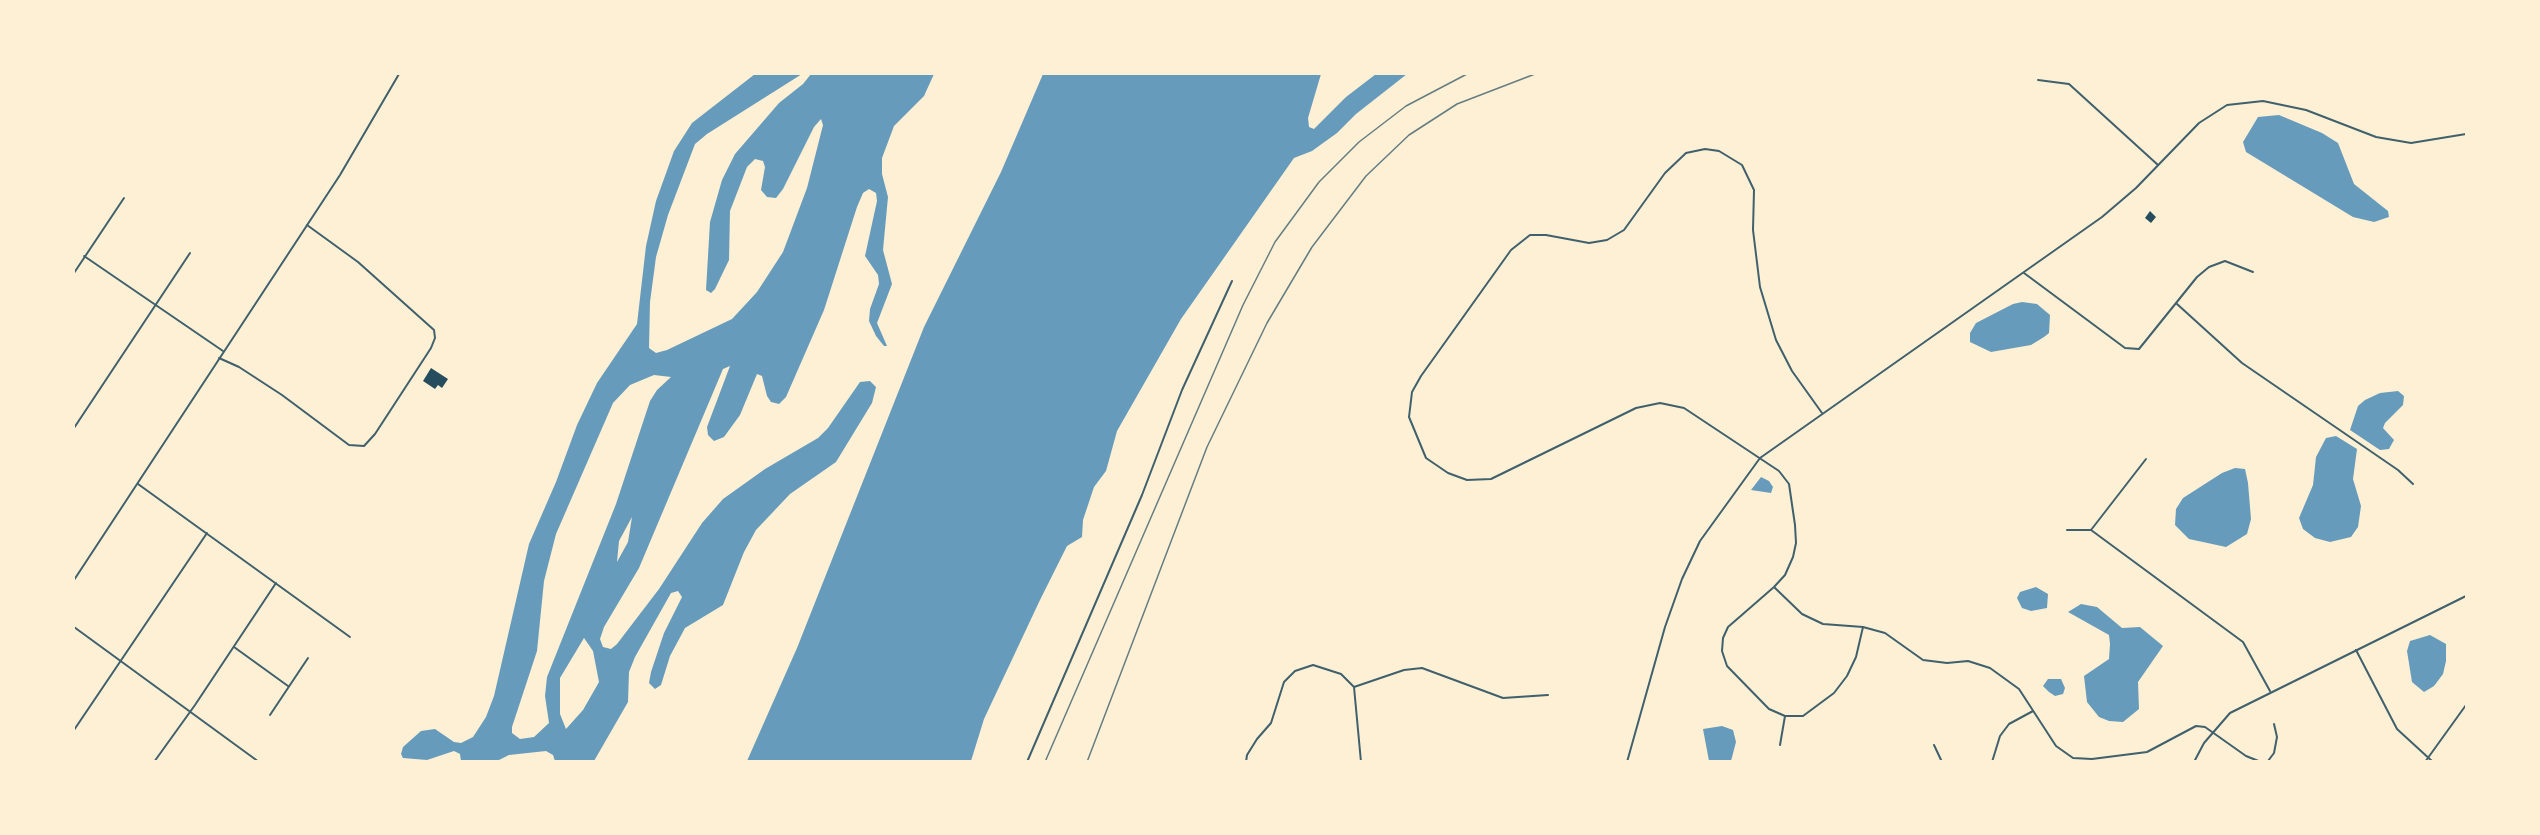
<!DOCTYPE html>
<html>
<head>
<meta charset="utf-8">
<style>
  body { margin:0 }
  #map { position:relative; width:2540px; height:835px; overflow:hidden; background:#fdf0d5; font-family:Jost,sans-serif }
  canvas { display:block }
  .frame { position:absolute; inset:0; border:75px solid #fdf0d5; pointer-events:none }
</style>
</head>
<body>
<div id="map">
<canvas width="2540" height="835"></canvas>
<div class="frame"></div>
</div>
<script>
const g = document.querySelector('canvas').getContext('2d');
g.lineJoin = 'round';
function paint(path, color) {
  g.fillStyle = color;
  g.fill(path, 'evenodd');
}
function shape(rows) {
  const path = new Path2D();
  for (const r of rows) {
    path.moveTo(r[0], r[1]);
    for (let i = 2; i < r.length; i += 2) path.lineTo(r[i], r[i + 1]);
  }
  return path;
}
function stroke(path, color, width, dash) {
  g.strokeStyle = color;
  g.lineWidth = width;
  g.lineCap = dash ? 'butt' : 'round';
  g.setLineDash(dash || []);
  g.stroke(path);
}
paint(shape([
  [755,74,802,74,707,134,695,144,668,215,656,257,650,302,649,348,656,353,667,350,732,319,757,292,783,252,807,188,823,125,821,119,814,127,783,189,776,198,767,197,761,190,765,167,763,161,755,159,747,167,730,211,729,260,715,289,711,293,706,290,710,222,722,180,735,154,779,103,803,84,811,74,934,74,924,96,894,126,882,158,882,174,888,197,883,250,892,284,877,323,887,346,884,346,876,336,869,321,870,309,879,284,878,275,865,256,877,201,876,193,869,189,863,193,857,207,824,310,786,397,779,404,771,402,767,396,762,376,757,374,740,415,724,437,714,441,708,435,707,427,730,366,723,369,639,568,604,627,600,639,603,647,611,649,617,644,659,589,702,523,723,499,765,469,818,438,828,428,860,382,870,381,876,387,872,403,836,462,790,494,756,530,744,552,723,605,685,628,670,656,661,685,655,689,649,683,651,672,664,633,682,597,678,591,671,593,635,657,629,672,628,702,594,761,555,761,553,755,546,751,509,755,495,762,461,761,460,754,454,751,427,760,403,758,401,754,403,747,421,731,435,729,454,742,461,743,473,737,486,717,494,696,529,544,556,482,577,425,597,383,637,324,646,246,656,201,674,151,692,123],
  [654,375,671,377,657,390,650,401,616,504,547,677,545,696,549,723,534,737,520,739,512,733,512,727,537,651,544,581,556,534,613,403,630,385],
  [632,517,628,542,617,562,619,541],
  [584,638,593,651,599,682,583,710,566,729,560,714,560,678],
  [1043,74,1321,74,1308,118,1309,127,1314,129,1346,97,1376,74,1407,74,1356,114,1337,133,1312,151,1294,158,1181,319,1117,431,1106,471,1094,487,1083,520,1082,537,1067,546,1040,600,984,719,971,761,747,761,797,648,924,327,1001,172],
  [2279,115,2322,133,2338,143,2354,184,2388,211,2389,217,2374,222,2353,217,2246,152,2243,142,2258,117],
  [2022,302,2037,304,2050,315,2049,333,2044,337,2031,345,1991,352,1970,342,1970,333,1976,323,2013,304],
  [2398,391,2404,396,2403,405,2385,423,2383,428,2394,440,2389,449,2380,450,2350,430,2358,406,2365,400,2380,393],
  [2336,436,2357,449,2353,479,2361,506,2358,527,2351,537,2330,542,2315,538,2303,529,2299,518,2313,485,2316,457,2326,438],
  [2235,468,2245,469,2248,483,2251,519,2247,534,2226,547,2189,539,2175,525,2176,509,2183,498,2222,473],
  [1761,477,1769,481,1773,487,1771,493,1751,490],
  [2036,587,2048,594,2047,608,2031,611,2022,608,2017,598,2020,592],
  [2081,604,2097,607,2122,628,2140,627,2163,646,2138,682,2139,709,2123,722,2109,721,2099,717,2087,702,2084,676,2109,659,2110,644,2109,635,2068,612],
  [2430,635,2446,644,2446,661,2443,674,2434,686,2424,692,2412,682,2407,651,2410,641],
  [2048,679,2061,679,2065,688,2063,694,2055,696,2049,692,2043,686],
  [1722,726,1733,730,1736,742,1731,761,1709,761,1703,729]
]), '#669bbc');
paint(shape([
  [2150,211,2156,217,2151,223,2145,218],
  [431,368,448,379,442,388,438,385,435,389,423,381]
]), '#264d5e');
stroke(shape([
  [2038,80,2069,84,2158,165],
  [84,256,223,351],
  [74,273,124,198],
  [2024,273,2125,348,2139,349,2197,277,2209,267,2225,261,2253,272],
  [2177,304,2242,363,2398,470,2413,484],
  [219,358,239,367,282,395,349,445,364,446,375,434,431,348,435,338,434,330,358,262,307,225],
  [1822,413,1792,371,1776,340,1760,287,1753,230,1754,190,1742,165,1719,151,1705,149,1686,153,1665,173,1624,230,1607,240,1589,243,1546,235,1530,235,1511,250,1421,376,1412,392,1409,417,1426,458,1448,473,1467,480,1491,479,1636,408,1660,403,1684,408,1779,471,1789,484,1795,525,1796,543,1793,557,1785,575,1774,587,1728,627,1723,638,1722,651,1727,666,1769,709,1785,716,1803,716,1834,693,1847,676,1856,657,1863,627],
  [74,428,190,253],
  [138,484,350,637],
  [2067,530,2091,530,2243,642,2270,691],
  [2091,530,2146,459],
  [1774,587,1802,614,1823,624,1863,627,1885,633,1923,660,1947,663,1968,661,1990,668,2019,689,2056,746,2073,758,2092,759,2147,752,2196,726,2205,727,2246,756,2261,762],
  [74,627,259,762],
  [234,647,288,686],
  [2356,650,2397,729,2433,762],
  [1354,687,1404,670,1422,668,1503,698,1548,695],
  [270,715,308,658],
  [74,730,207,533],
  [1780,745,1785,716],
  [1934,745,1942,762],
  [154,762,195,705,276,583],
  [1027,762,1142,495,1182,390,1232,281],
  [1246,762,1247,755,1257,739,1271,723,1284,682,1295,671,1313,665,1341,674,1354,687,1361,762],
  [1992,762,2000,736,2009,724,2033,711],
  [2261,762,2268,761,2274,753,2277,737,2274,724],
  [2425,762,2466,705]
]), '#3f606c', 2);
stroke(shape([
  [74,580,340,175,399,74],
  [1627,762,1665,627,1682,579,1700,541,1760,458,2102,217,2136,188,2199,123,2227,105,2263,101,2306,110,2376,137,2411,143,2466,134],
  [2194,762,2204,743,2230,713,2466,596]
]), '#3f606c', 2);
stroke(shape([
  [1045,762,1243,305,1275,242,1319,182,1359,142,1406,106,1467,74],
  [1087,762,1207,447,1267,323,1312,247,1366,176,1409,135,1457,104,1535,74]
]), '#657d81', 1.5);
</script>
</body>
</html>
